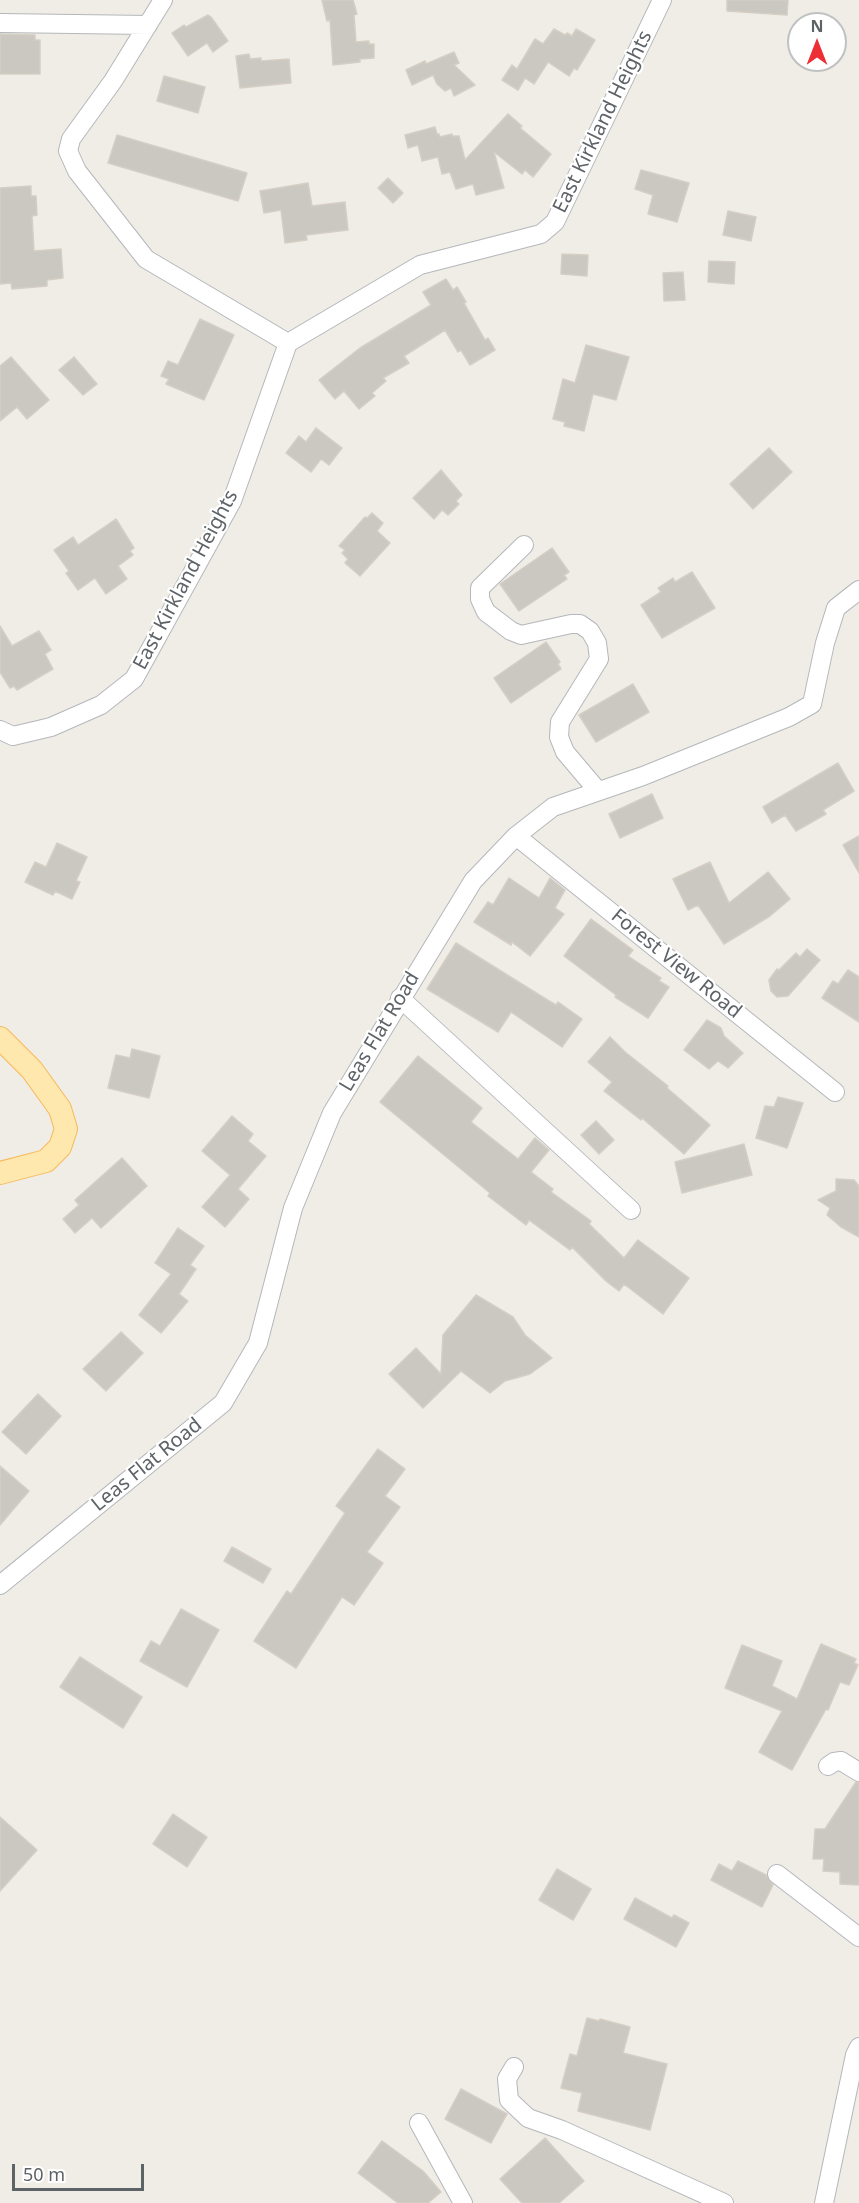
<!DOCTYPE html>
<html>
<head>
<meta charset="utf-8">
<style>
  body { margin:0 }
  #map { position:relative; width:859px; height:2203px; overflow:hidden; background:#f0ede6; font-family:"Noto Sans",sans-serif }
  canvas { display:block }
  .north { position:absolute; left:787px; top:12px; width:60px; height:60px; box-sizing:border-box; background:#fff; border:2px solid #bfc1c2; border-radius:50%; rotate:0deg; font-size:16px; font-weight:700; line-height:24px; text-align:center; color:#5e6367 }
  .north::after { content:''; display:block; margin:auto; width:21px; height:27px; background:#ee2e35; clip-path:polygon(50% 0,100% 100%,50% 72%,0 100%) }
  .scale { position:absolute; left:12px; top:2164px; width:132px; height:27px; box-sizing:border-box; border:3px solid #5e6367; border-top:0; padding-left:8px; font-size:18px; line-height:21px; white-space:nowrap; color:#5e6367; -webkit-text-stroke:4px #fff; paint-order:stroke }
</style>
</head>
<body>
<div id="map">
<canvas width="859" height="2203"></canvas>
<div class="north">N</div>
<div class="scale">50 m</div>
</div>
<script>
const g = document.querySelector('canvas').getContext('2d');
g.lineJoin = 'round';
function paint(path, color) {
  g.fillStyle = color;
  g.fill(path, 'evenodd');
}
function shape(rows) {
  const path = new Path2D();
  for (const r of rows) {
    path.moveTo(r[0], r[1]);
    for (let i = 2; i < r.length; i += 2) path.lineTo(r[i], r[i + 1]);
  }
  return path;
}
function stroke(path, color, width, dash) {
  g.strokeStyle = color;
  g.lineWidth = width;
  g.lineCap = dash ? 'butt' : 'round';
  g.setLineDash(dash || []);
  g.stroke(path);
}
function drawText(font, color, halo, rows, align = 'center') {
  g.font = font + ' "Noto Sans",sans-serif';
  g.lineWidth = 4.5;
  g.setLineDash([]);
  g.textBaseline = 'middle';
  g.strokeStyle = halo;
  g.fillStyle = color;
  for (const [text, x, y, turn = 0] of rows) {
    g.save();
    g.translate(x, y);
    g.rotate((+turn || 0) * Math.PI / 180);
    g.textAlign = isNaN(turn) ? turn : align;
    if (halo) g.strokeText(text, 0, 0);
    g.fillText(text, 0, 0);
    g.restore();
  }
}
const building = shape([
  [322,0,353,0,357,14,354,15,356,42,369,41,369,44,374,44,374,58,360,59,360,62,333,65,330,20,327,21,322,0],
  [727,0,788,0,787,15,727,11,727,0],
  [208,15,211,17,228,41,213,52,207,43,188,56,172,33,184,25,186,27,208,15],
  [554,29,565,35,567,33,572,36,576,29,595,40,577,70,574,68,569,76,548,62,534,84,525,78,518,90,502,80,512,65,517,69,535,39,543,44,554,29],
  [0,34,35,35,35,40,40,40,40,74,0,74,0,34],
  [454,52,459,63,454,65,475,85,454,96,451,88,445,91,437,84,433,75,412,85,406,70,425,61,426,64,454,52],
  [249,54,250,59,261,58,261,61,289,59,291,83,240,88,236,56,249,54],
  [164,76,205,87,198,113,157,101,164,76],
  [508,114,522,126,520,128,551,154,533,177,525,170,522,174,494,152,504,188,476,195,473,184,456,189,450,172,442,174,438,157,422,161,418,145,408,148,405,135,435,127,437,134,439,134,440,137,452,134,452,136,459,136,465,160,508,114],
  [117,135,247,173,238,201,108,163,117,135],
  [641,170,689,183,677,222,648,214,653,195,635,189,641,170],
  [388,178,403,193,393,203,378,188,388,178],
  [308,183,312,206,345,202,348,230,306,235,307,240,285,243,281,210,264,213,260,191,308,183],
  [31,186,31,196,36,196,37,215,32,216,34,251,61,249,63,278,47,280,47,286,12,289,11,283,0,284,0,188,31,186],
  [728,211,756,217,751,241,723,235,728,211],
  [562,254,588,255,587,276,561,274,562,254],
  [709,261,735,262,734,284,708,282,709,261],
  [683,272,685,300,664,301,663,273,683,272],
  [446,279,453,290,457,287,466,302,464,303,485,340,488,338,495,350,470,365,461,350,458,352,445,330,404,356,409,363,383,378,386,381,372,393,375,396,359,409,344,391,335,399,319,380,360,348,431,305,423,292,446,279],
  [200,319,234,335,204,400,166,384,169,379,161,376,168,361,178,365,200,319],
  [586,345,629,357,616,400,593,394,584,431,564,426,565,422,553,419,563,379,575,383,586,345],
  [11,357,49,400,27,419,17,407,0,421,0,366,11,357],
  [74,357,97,384,83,395,59,370,74,357],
  [316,428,342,448,329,465,321,459,311,472,286,453,299,436,306,442,316,428],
  [769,448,792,472,753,509,730,484,769,448],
  [441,470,462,495,456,501,459,504,448,515,442,510,434,519,413,498,441,470],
  [372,513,383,523,377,531,390,543,360,576,345,563,348,559,342,553,345,550,339,546,365,517,367,518,372,513],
  [116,519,134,548,130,551,133,555,118,566,127,579,106,594,95,578,78,590,66,573,69,571,54,550,73,537,78,545,116,519],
  [552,548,569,572,564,575,567,579,519,611,500,584,552,548],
  [692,572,715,608,662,638,641,605,661,592,658,588,673,578,675,582,692,572],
  [0,626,12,646,39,631,51,650,45,654,53,669,17,690,14,686,10,688,0,672,0,626],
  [546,642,560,662,558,664,561,669,511,703,494,678,546,642],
  [633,684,649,712,596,742,579,715,633,684],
  [838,763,854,791,823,810,826,814,796,831,785,815,772,823,763,807,838,763],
  [652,794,663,818,620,838,609,814,652,794],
  [859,836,859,873,843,845,859,836],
  [57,843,87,857,76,881,80,882,72,899,55,891,53,895,25,882,35,862,46,867,57,843],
  [710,862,729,903,768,872,790,899,770,916,724,944,698,905,688,910,673,879,710,862],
  [509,878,539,898,550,878,565,890,555,908,564,914,530,956,512,942,511,945,474,922,488,902,493,905,509,878],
  [591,919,633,950,628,956,661,978,659,981,669,987,648,1018,615,997,616,995,564,956,591,919],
  [456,943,541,996,556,1005,558,1002,582,1019,562,1047,511,1012,498,1032,427,989,456,943],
  [807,949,820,960,788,996,777,997,771,991,769,980,777,969,779,970,796,953,800,957,807,949],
  [848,970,859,977,859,1022,822,998,833,981,838,984,848,970],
  [707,1020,721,1028,724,1036,743,1053,728,1068,718,1061,709,1069,684,1050,707,1020],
  [610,1037,625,1052,668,1086,667,1088,710,1125,684,1154,642,1118,641,1120,604,1091,612,1082,588,1062,610,1037],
  [132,1049,160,1056,149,1098,108,1088,116,1055,130,1058,132,1049],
  [418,1056,482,1108,471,1122,518,1159,535,1138,549,1150,531,1172,553,1189,551,1192,591,1221,589,1224,624,1258,638,1240,689,1278,663,1314,624,1284,619,1291,606,1281,572,1247,570,1250,529,1220,526,1225,488,1196,490,1193,380,1102,418,1056],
  [778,1097,803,1103,787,1148,756,1138,765,1106,774,1107,778,1097],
  [232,1116,253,1134,248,1141,266,1156,238,1189,249,1199,225,1227,202,1207,230,1175,202,1151,232,1116],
  [596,1121,614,1140,599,1154,581,1135,596,1121],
  [744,1144,752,1175,682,1193,675,1162,744,1144],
  [122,1158,147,1186,101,1228,92,1218,75,1233,63,1219,79,1205,75,1200,122,1158],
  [836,1179,854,1180,859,1186,859,1237,841,1227,827,1215,830,1208,818,1200,836,1191,836,1179],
  [178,1228,204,1246,190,1265,196,1269,179,1294,188,1301,161,1333,139,1315,171,1274,155,1263,178,1228],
  [476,1295,513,1317,525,1335,552,1358,530,1374,505,1381,490,1393,461,1371,423,1408,389,1374,416,1348,441,1374,443,1335,476,1295],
  [121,1332,143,1353,106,1391,83,1369,121,1332],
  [38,1394,61,1416,26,1454,2,1432,38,1394],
  [378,1449,405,1469,385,1496,400,1507,367,1552,383,1563,354,1605,342,1597,296,1668,254,1641,287,1591,291,1594,345,1513,336,1506,378,1449],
  [0,1466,29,1491,0,1525,0,1466],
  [232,1547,271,1569,263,1583,224,1561,232,1547],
  [181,1609,219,1630,187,1687,140,1661,151,1641,160,1646,181,1609],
  [821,1644,856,1659,854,1663,858,1665,849,1685,840,1682,828,1710,826,1709,792,1770,759,1752,782,1711,725,1688,742,1645,782,1661,772,1686,797,1699,821,1644],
  [80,1657,142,1697,123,1728,60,1687,80,1657],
  [856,1782,859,1783,859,1885,840,1884,840,1872,823,1871,824,1859,813,1859,815,1829,825,1829,856,1782],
  [173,1814,207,1837,187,1867,153,1844,173,1814],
  [0,1817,37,1850,0,1891,0,1817],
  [738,1861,766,1875,773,1885,762,1907,711,1880,719,1864,732,1871,738,1861],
  [557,1869,591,1889,573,1920,539,1900,557,1869],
  [635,1898,672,1918,674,1915,689,1923,676,1947,624,1919,635,1898],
  [587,2018,599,2021,600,2019,630,2027,623,2053,667,2064,650,2130,578,2111,582,2093,561,2088,570,2054,577,2056,587,2018],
  [461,2089,507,2114,491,2143,445,2119,461,2089],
  [545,2138,584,2181,559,2203,522,2203,500,2179,545,2138],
  [382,2141,423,2171,441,2192,428,2203,398,2203,358,2173,382,2141]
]);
paint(building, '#cbc8c2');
stroke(building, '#d5cec4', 1.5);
const minor = shape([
  [163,0,113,81,71,139,68,151,77,171,146,259,288,343],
  [0,23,148,25],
  [524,545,480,588,480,599,486,612,511,631,521,635,571,624,580,624,590,631,597,643,599,659,560,722,559,737,565,752,598,791],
  [0,730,13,736,51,727,101,705,134,679,232,501,288,343,420,265,541,234,555,222,662,0],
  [516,836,835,1092],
  [400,998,631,1210],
  [0,1585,223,1403,258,1343,293,1208,332,1113,473,881,516,836,553,807,643,776,789,717,812,704,825,643,836,608,859,590],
  [828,1766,834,1762,841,1761,859,1772],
  [777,1874,859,1937],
  [514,2067,507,2079,509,2100,528,2118,562,2130,724,2203],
  [419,2123,463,2203],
  [824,2203,855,2055,859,2047]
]);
const major = shape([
  [0,1038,32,1070,60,1109,66,1129,60,1147,46,1161,0,1173]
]);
stroke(minor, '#b4b7bb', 20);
stroke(major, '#f6b85a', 24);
stroke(minor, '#fff', 18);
stroke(major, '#ffe8ad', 22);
drawText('20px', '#5e6367', '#fff', [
  ["East Kirkland Heights",603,122,-64],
  ["East Kirkland Heights",186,580,-62],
  ["Forest View Road",676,964,39],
  ["Leas Flat Road",380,1032,-59],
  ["Leas Flat Road",147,1465,-39]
]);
</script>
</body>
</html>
